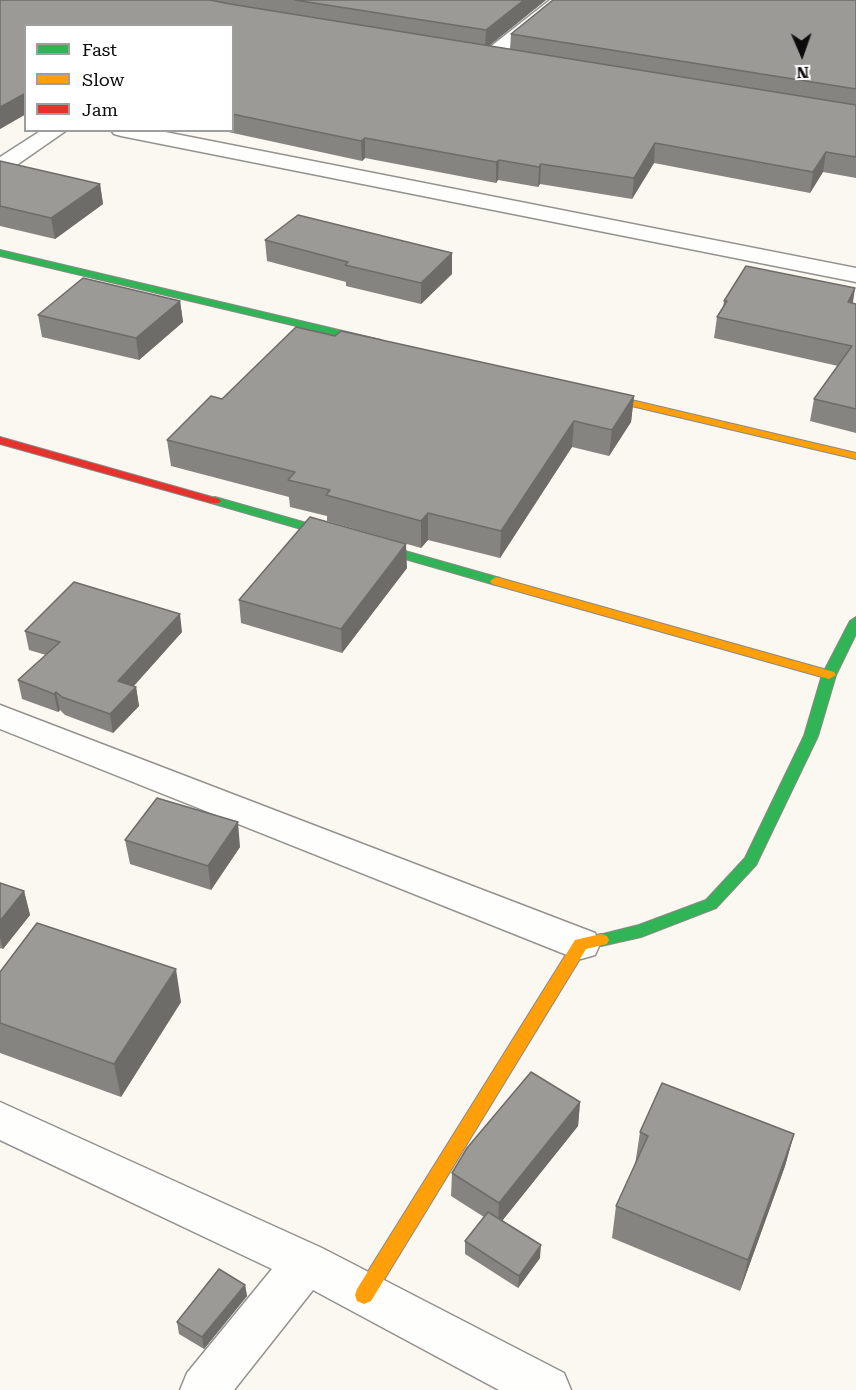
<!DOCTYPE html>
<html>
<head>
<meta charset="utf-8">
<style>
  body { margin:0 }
  #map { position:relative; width:856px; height:1390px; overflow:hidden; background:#faf8f0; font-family:"Roboto Serif",serif }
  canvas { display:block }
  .legend { position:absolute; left:24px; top:24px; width:210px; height:108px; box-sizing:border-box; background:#fff; border:2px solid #9e9e9e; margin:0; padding:8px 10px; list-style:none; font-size:18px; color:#0c0c0c }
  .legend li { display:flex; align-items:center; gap:12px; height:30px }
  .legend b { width:30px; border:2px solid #9e9e9e }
  .north { position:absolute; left:772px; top:24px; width:60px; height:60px; -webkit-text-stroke:4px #fff; paint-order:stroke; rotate:178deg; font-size:16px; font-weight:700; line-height:24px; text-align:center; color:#0c0c0c }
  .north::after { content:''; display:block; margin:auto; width:21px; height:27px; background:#0c0c0c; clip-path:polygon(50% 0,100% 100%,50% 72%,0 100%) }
</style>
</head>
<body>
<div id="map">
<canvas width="856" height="1390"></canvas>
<ul class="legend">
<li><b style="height:8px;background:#30b455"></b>Fast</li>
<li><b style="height:8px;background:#ff9f0a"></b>Slow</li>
<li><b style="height:8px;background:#e5322d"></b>Jam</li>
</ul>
<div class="north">N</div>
</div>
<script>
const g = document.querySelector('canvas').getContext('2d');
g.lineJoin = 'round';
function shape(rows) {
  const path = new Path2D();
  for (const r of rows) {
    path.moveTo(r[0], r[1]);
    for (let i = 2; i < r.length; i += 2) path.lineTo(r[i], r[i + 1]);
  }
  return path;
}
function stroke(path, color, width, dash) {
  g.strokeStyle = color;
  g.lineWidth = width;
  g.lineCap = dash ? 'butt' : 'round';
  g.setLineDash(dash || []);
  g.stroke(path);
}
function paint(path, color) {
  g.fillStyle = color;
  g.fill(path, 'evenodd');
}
const street = shape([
  [550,0,570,0,499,59,485,59,483,55,485,51,550,0],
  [42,130,67,130,8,171,0,172,0,157,42,130],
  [111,130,155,130,856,268,856,282,121,136,114,134,111,130],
  [0,705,595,933,600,944,595,955,581,959,567,955,0,729,0,705],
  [0,1102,322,1248,564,1373,571,1390,499,1390,313,1290,234,1390,180,1390,187,1373,272,1269,0,1140,0,1102]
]);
const fast = shape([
  [0,250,381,340,386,343,381,346,0,256,0,250],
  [215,497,500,578,502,581,496,585,492,584,211,503,209,501,211,499,215,497],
  [856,617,856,634,836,675,818,736,756,865,716,908,641,937,601,946,595,944,593,940,595,936,639,925,706,900,745,858,804,736,822,675,850,621,856,617]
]);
const slow = shape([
  [589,390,856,453,856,459,585,395,584,393,589,390],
  [496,577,834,672,836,675,829,679,492,584,490,581,496,577],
  [601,934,607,936,609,940,607,944,586,949,371,1301,364,1304,357,1301,355,1295,357,1289,575,940,601,934]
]);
const jam = shape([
  [0,437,219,499,221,501,219,503,211,503,0,444,0,437]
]);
stroke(street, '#93928f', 3);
stroke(fast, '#8a8985', 2);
stroke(slow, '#8a8985', 2);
stroke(jam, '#8a8985', 2);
paint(street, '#fefefd');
paint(fast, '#30b455');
paint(slow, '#ff9f0a');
paint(jam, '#e5322d');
paint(shape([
  [0,0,546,0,489,46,510,49,511,34,856,0,856,178,823,172,810,193,654,163,632,199,540,184,538,187,498,180,496,183,365,158,362,161,219,130,232,130,232,26,26,26,26,114,0,129],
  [0,161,100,184,103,204,55,239,0,226],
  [265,240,452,253,452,274,421,304,346,286,346,282,267,261],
  [855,288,853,303,856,304,856,433,810,421,814,399,838,366,714,338,717,317,723,308,724,301],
  [180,301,183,322,139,360,42,337,38,315],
  [335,336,634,396,631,422,609,456,572,447,500,558,428,540,421,548,327,521,327,516,290,507,289,497,171,466,167,440,222,399],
  [407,568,342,653,241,623,239,600],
  [25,631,182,632,133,687,136,687,139,706,113,733,65,715,60,710,58,712,22,699,18,680,46,655,29,650],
  [125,840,240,847,211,890,130,864],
  [0,883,24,891,30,915,3,949,0,948],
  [0,972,181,1002,121,1097,0,1053],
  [580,1102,578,1126,502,1221,540,1258,518,1288,465,1254,465,1241,484,1217,451,1196,452,1173],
  [640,1132,794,1134,785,1166,740,1291,612,1238,616,1206,635,1165],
  [245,1285,247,1296,204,1349,179,1334,177,1322]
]), '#868481');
paint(shape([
  [524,0,546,0,485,49,486,30],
  [26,93,26,114,0,129,0,107],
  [365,138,365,158,362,161,361,141],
  [655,143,654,163,632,199,634,178],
  [826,152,823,172,810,193,813,172],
  [499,160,498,180,496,183,496,162],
  [541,164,540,184,538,187,539,167],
  [100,184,103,204,55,239,51,218],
  [452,253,452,274,421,304,421,283],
  [855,288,851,309,848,302],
  [180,301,183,322,139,360,136,338],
  [634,396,631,422,609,456,612,430],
  [574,421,572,447,500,558,501,531],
  [428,513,428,540,421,548,421,521],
  [406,544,407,568,342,653,341,629],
  [180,614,182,632,121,700,118,681],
  [136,687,139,706,113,733,110,714],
  [56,692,60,710,58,712,54,694],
  [238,822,240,847,211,890,208,866],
  [24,891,30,915,3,949,0,937,0,921],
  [176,969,181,1002,121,1097,114,1064],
  [580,1102,578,1126,498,1226,499,1203],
  [794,1134,785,1166,740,1291,748,1260],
  [541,1245,540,1258,518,1288,519,1276],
  [245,1285,247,1296,204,1349,202,1337]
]), '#6d6c69');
const building = shape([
  [0,0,210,0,230,4,856,105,856,157,826,152,813,172,655,143,634,178,541,164,539,167,499,160,496,162,365,138,361,141,232,114,232,26,26,26,26,93,0,107,0,0],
  [295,0,524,0,486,30,295,0],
  [553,0,856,0,856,89,511,34,553,0],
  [0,161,100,184,51,218,0,206,0,161],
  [298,215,452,253,421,283,345,265,348,262,265,240,298,215],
  [746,266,855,288,848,302,856,304,856,409,814,399,852,346,717,317,727,301,724,301,746,266],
  [83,278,180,301,136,338,38,315,83,278],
  [296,327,335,336,341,331,634,396,612,430,574,421,501,531,428,513,421,521,326,495,330,490,288,480,295,472,167,440,211,396,222,399,296,327],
  [310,517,406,544,341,629,239,600,310,517],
  [74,582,180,614,118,681,136,687,110,714,62,697,56,692,54,694,18,680,60,642,25,631,74,582],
  [157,798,238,822,208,866,125,840,157,798],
  [0,883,24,891,0,921,0,883],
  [37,923,176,969,114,1064,0,1023,0,972,37,923],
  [531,1072,580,1102,499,1203,452,1173,467,1148,531,1072],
  [662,1083,794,1134,748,1260,616,1206,648,1136,640,1132,662,1083],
  [488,1212,541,1245,519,1276,465,1241,488,1212],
  [219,1269,245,1285,202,1337,177,1322,219,1269]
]);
paint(building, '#9c9a96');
stroke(building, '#6d6c69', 1.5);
</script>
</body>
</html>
